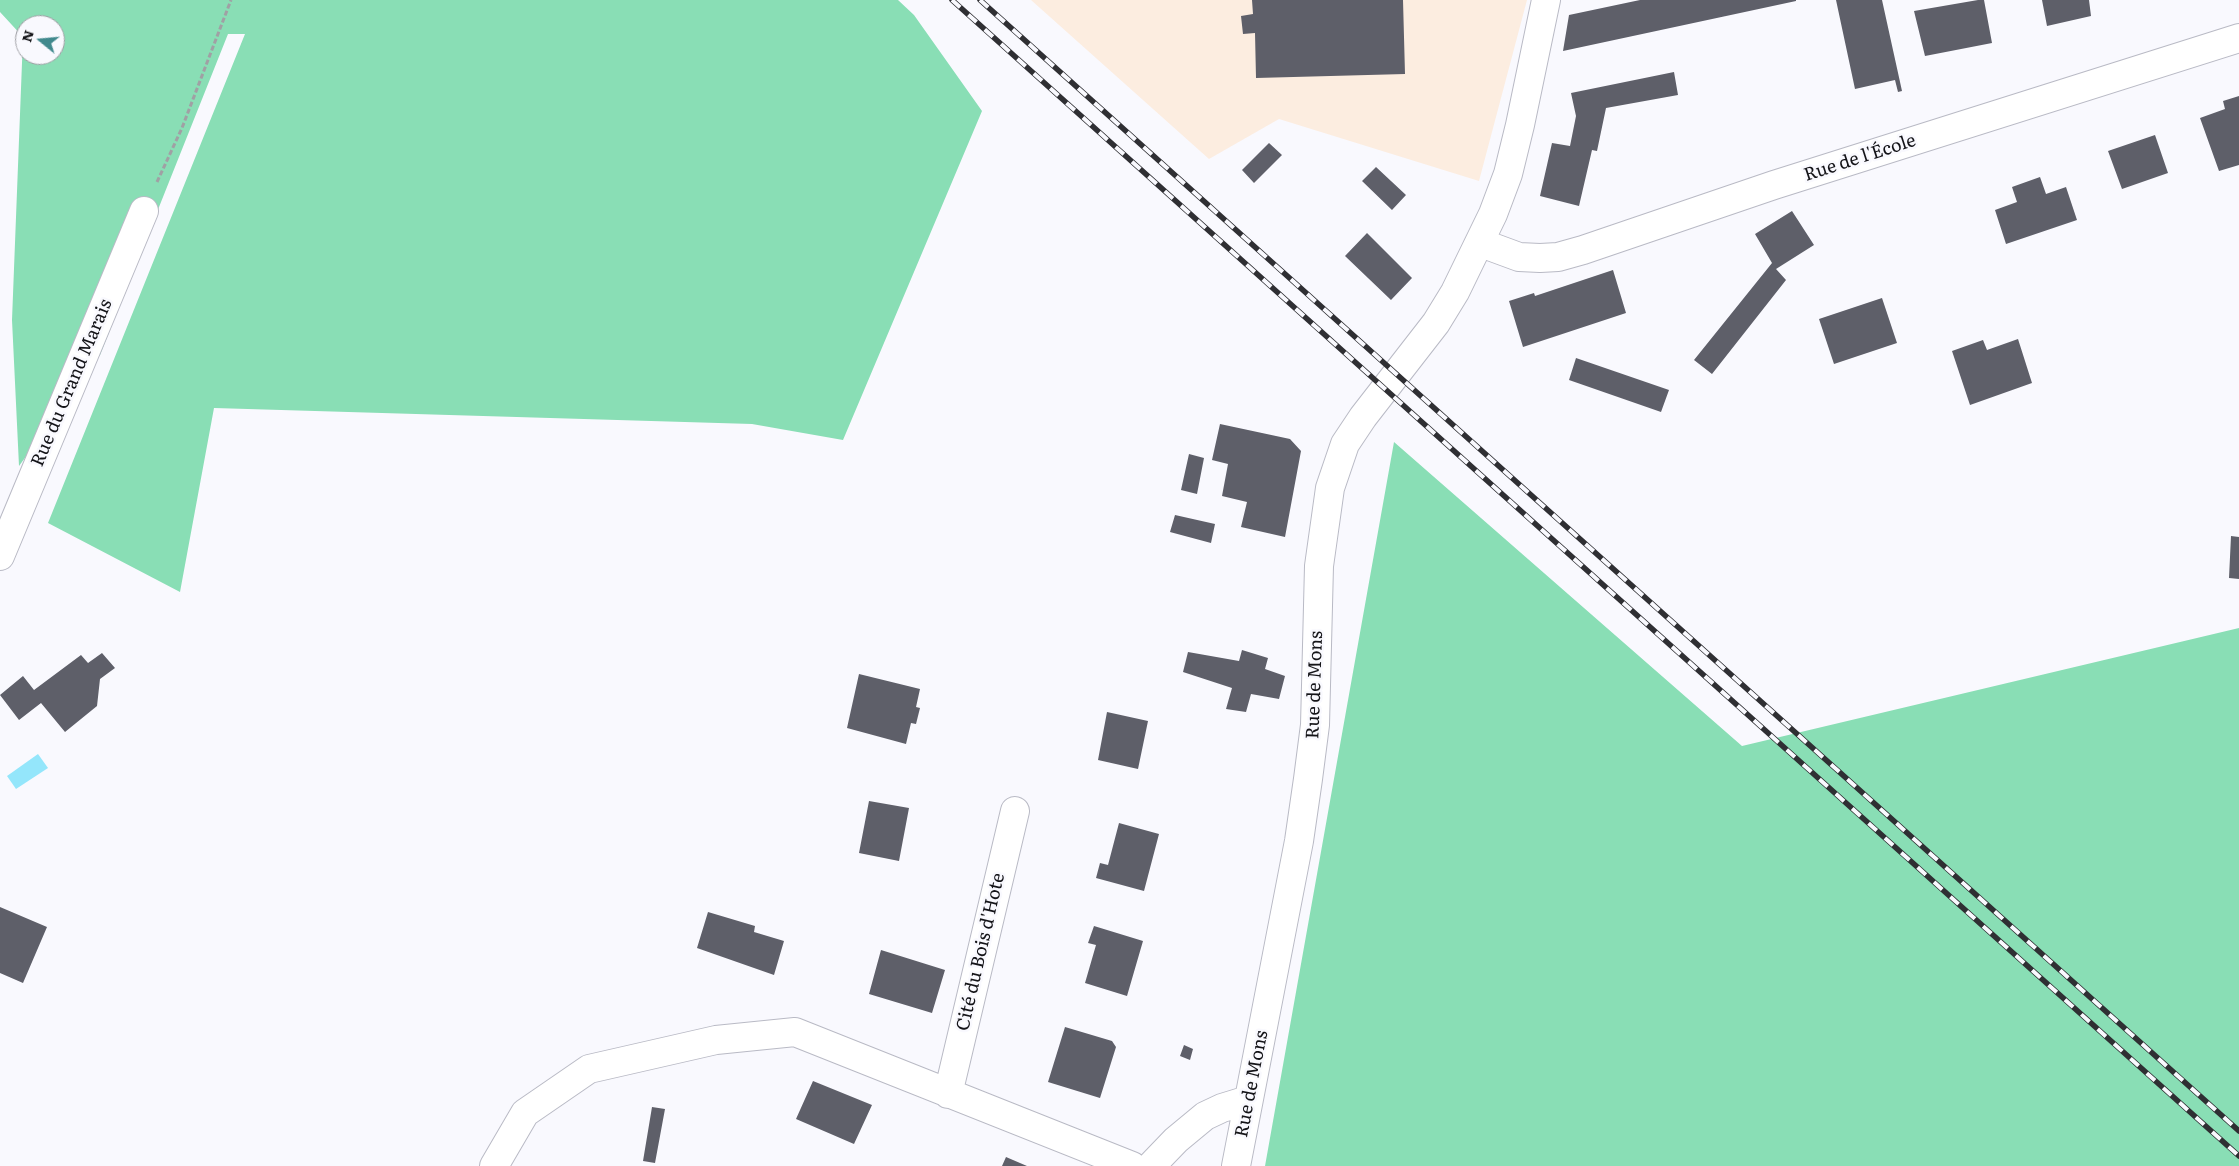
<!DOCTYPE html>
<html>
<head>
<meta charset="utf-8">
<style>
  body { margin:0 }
  #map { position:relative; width:2239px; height:1166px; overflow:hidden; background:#f9f9fe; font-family:Literata,serif }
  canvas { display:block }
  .north { position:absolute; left:15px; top:15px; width:50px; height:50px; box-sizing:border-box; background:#f9f9fe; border:1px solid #9d9da2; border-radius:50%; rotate:287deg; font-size:14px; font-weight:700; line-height:20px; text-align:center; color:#141418 }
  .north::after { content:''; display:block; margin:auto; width:18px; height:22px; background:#41898d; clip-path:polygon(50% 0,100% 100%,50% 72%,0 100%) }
</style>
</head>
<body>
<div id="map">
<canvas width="2239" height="1166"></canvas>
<div class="north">N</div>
</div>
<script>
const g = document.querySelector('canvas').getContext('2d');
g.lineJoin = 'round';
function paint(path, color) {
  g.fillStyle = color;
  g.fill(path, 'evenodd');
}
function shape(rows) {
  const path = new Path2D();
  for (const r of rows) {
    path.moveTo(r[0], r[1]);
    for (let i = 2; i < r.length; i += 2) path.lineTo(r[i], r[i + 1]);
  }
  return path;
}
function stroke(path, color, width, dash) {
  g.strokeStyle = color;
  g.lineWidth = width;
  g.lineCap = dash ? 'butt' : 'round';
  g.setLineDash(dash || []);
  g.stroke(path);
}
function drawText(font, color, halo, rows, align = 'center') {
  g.font = font + ' Literata,serif';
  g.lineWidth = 5;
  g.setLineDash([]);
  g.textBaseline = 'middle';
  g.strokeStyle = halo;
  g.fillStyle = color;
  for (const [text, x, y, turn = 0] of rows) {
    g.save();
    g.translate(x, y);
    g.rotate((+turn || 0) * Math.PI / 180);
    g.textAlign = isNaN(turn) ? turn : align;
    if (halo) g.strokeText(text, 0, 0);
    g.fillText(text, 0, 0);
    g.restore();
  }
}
paint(shape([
  [1031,0,1527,0,1479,181,1279,119,1209,159]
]), '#fcede0');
paint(shape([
  [0,0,898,0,914,15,982,111,843,440,752,424,214,408,180,592,48,523,245,34,228,34,100,355,19,466,12,320,23,37,0,12],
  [25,25,55,25,55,55,25,55],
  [1394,442,1742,746,2239,628,2239,1166,1265,1166]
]), '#89deb5');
paint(shape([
  [38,754,48,768,16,789,7,776]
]), '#94e6fb');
paint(shape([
  [1252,0,1403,0,1405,74,1256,78,1255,33,1243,34,1241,16,1253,14],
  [1640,0,1796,0,1796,1,1563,51,1569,15],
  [1836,0,1882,0,1902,91,1898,92,1895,80,1855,89],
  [1978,0,1984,0,1992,43,1925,56,1914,11],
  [2042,0,2089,0,2091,16,2047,26],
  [1674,72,1678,95,1606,108,1597,151,1592,150,1579,206,1540,196,1552,143,1570,146,1576,116,1571,93],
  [2239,96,2239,165,2219,171,2200,118,2225,109,2223,101],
  [2155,135,2168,173,2122,189,2108,151],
  [1269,143,1282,155,1254,183,1242,170],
  [1376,167,1406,195,1392,210,1362,181],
  [2040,177,2046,194,2066,187,2077,220,2006,244,1995,210,2017,202,2012,187],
  [1792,211,1814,245,1776,269,1786,280,1712,374,1694,360,1772,263,1755,234],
  [1367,233,1412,278,1391,300,1345,256],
  [1613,270,1626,313,1523,347,1509,301,1534,293,1535,296],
  [1882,298,1897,343,1834,364,1819,319],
  [2018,339,2032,383,1970,405,1952,351,1983,340,1987,350],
  [1576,358,1669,390,1661,412,1569,380],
  [1220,424,1290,439,1301,451,1285,537,1241,527,1247,502,1222,496,1228,464,1212,460],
  [1189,454,1204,458,1197,494,1181,490],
  [1175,515,1215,524,1211,543,1170,532],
  [2231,536,2239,537,2239,579,2229,578],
  [1242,650,1268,658,1265,669,1285,676,1279,699,1251,694,1246,712,1226,709,1232,688,1183,672,1188,652,1239,661],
  [102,653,115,668,100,679,97,706,65,732,41,703,19,720,0,695,23,676,34,690,81,655,88,663],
  [859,674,920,689,916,707,920,708,916,724,911,723,906,744,847,728],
  [1107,712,1148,721,1138,769,1098,760],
  [869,801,909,808,899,861,859,853],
  [1119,823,1159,834,1144,891,1096,878,1100,863,1108,865],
  [0,907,47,927,23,983,0,973],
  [708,912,755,926,754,932,784,941,774,975,697,948],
  [1094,926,1143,941,1127,996,1085,983,1096,945,1088,943],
  [881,950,945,970,932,1013,869,994],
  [1065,1027,1112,1041,1116,1047,1100,1098,1048,1082],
  [1184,1045,1193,1049,1190,1060,1180,1056],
  [813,1081,872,1105,854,1144,796,1119],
  [652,1107,665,1109,655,1163,643,1161],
  [1006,1157,1027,1166,1002,1166]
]), '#5e5f69');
const minor = shape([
  [1481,243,1519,257,1540,258,1558,257,1583,250,1774,185,2239,38],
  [0,556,144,211],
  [948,1094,1015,811],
  [494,1166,525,1113,589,1069,716,1040,795,1032,1132,1166],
  [1151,1166,1176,1140,1205,1116,1222,1108,1248,1100],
  [1236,1166,1299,841,1308,779,1315,725,1319,566,1330,488,1345,444,1363,417,1436,323,1455,292,1493,214,1508,174,1520,125,1546,0]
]);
stroke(minor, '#b9bac5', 30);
stroke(shape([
  [157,182,182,128,231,0]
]), '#a0a0a4', 3, [5, 2.5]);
stroke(minor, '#fff', 28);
const rail = shape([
  [952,0,2239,1156],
  [980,0,2239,1131]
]);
stroke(rail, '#2f2f33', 5.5);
stroke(rail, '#f9f9fe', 4, [11]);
drawText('18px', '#141418', '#f9f9fe', [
  ["Rue de l'École",1860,158,-18],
  ["Rue du Grand Marais",72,383,-67],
  ["Rue de Mons",1315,685,-88],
  ["Cité du Bois d'Hote",981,952,-77],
  ["Rue de Mons",1252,1084,-79]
]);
</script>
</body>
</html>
